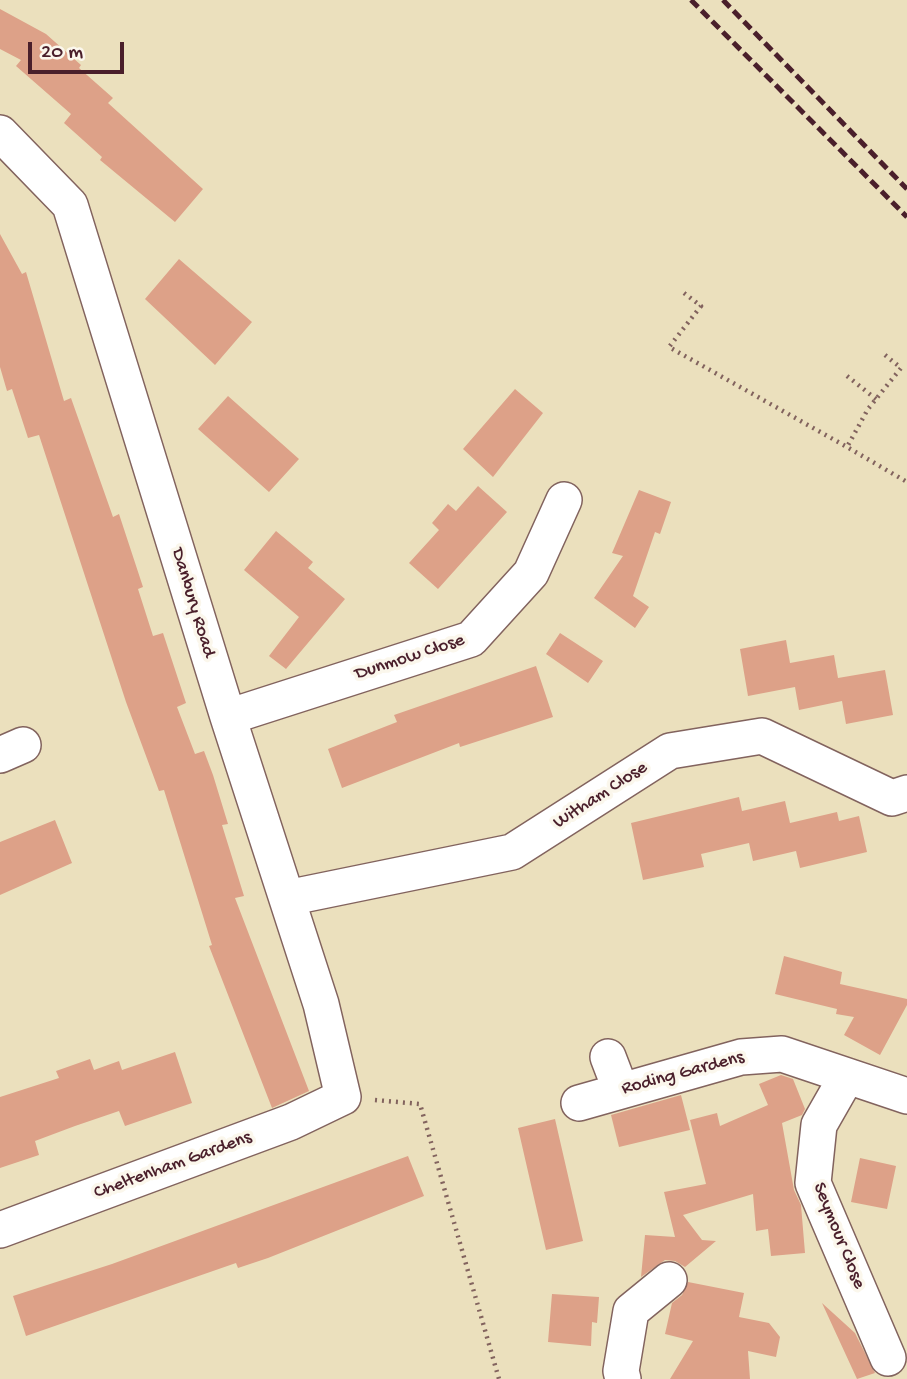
<!DOCTYPE html>
<html>
<head>
<meta charset="utf-8">
<style>
  body { margin:0 }
  #map { position:relative; width:907px; height:1379px; overflow:hidden; background:#ebe0bd; font-family:"Gochi Hand",sans-serif }
  canvas { display:block }
  .scale { position:absolute; left:28px; top:42px; width:96px; height:32px; box-sizing:border-box; border:4px solid #4a1f2b; border-top:0; padding-left:9px; font-size:21px; line-height:24px; white-space:nowrap; color:#4a1f2b; -webkit-text-stroke:5px #fbf7ec; paint-order:stroke }
</style>
</head>
<body>
<div id="map">
<canvas width="907" height="1379"></canvas>
<div class="scale">20 m</div>
</div>
<script>
const g = document.querySelector('canvas').getContext('2d');
g.lineJoin = 'round';
function paint(path, color) {
  g.fillStyle = color;
  g.fill(path, 'evenodd');
}
function shape(rows) {
  const path = new Path2D();
  for (const r of rows) {
    path.moveTo(r[0], r[1]);
    for (let i = 2; i < r.length; i += 2) path.lineTo(r[i], r[i + 1]);
  }
  return path;
}
function stroke(path, color, width, dash) {
  g.strokeStyle = color;
  g.lineWidth = width;
  g.lineCap = dash ? 'butt' : 'round';
  g.setLineDash(dash || []);
  g.stroke(path);
}
function drawText(font, color, halo, rows, align = 'center') {
  g.font = font + ' "Gochi Hand",sans-serif';
  g.lineWidth = 7;
  g.setLineDash([]);
  g.textBaseline = 'middle';
  g.strokeStyle = halo;
  g.fillStyle = color;
  for (const [text, x, y, turn = 0] of rows) {
    g.save();
    g.translate(x, y);
    g.rotate((+turn || 0) * Math.PI / 180);
    g.textAlign = isNaN(turn) ? turn : align;
    if (halo) g.strokeText(text, 0, 0);
    g.fillText(text, 0, 0);
    g.restore();
  }
}
paint(shape([
  [0,9,46,34,81,65,79,68,113,98,108,103,203,189,175,222,100,160,102,157,64,123,71,114,16,66,21,60,0,49],
  [0,234,22,274,26,272,64,401,71,398,113,517,119,514,143,587,138,589,153,636,163,633,186,703,177,707,195,754,204,751,213,775,228,824,222,825,244,896,235,898,309,1091,272,1108,209,946,212,945,164,790,159,791,126,702,39,435,28,438,12,389,7,391,0,367],
  [179,259,252,322,215,365,145,299],
  [515,389,543,413,493,477,463,449],
  [228,396,299,459,269,492,198,429],
  [478,486,507,512,438,589,409,563,439,530,432,523,448,504,456,511],
  [639,490,671,502,660,534,655,532,633,596,649,607,635,628,594,598,623,556,612,553],
  [276,531,313,562,308,568,345,599,286,669,269,656,299,617,244,570],
  [560,633,603,661,588,683,546,654],
  [786,640,790,663,834,655,838,678,885,670,893,715,846,724,842,701,799,710,795,687,748,696,740,649],
  [536,666,553,717,460,747,459,743,342,788,328,749,397,722,394,715],
  [739,797,742,811,785,801,790,823,837,812,839,821,859,816,867,852,800,868,796,851,753,861,749,843,701,854,704,867,643,880,631,823],
  [55,820,72,863,0,895,0,842],
  [784,956,842,972,840,984,907,999,907,1005,880,1055,844,1035,854,1017,836,1014,837,1009,775,994],
  [175,1052,192,1103,125,1126,119,1111,75,1126,35,1141,39,1155,0,1168,0,1097,59,1078,56,1071,90,1059,94,1070,119,1061,122,1070],
  [781,1075,793,1079,805,1109,802,1115,782,1123,794,1190,801,1205,805,1253,771,1256,768,1229,756,1231,753,1194,683,1215,702,1240,716,1241,685,1267,675,1261,665,1260,641,1277,645,1235,675,1237,664,1192,706,1184,690,1120,717,1113,720,1126,768,1105,759,1084],
  [681,1095,690,1130,619,1147,611,1115],
  [555,1119,583,1241,546,1250,518,1128],
  [408,1156,424,1196,268,1258,238,1268,236,1263,26,1336,13,1296,112,1264],
  [860,1158,896,1166,887,1209,851,1202],
  [688,1282,744,1293,739,1317,769,1323,780,1337,776,1357,748,1351,750,1379,670,1379,693,1341,665,1334,672,1303,682,1295],
  [552,1294,599,1297,597,1323,592,1322,591,1346,548,1342],
  [822,1303,855,1333,875,1373,857,1379]
]), '#dda188');
const street = shape([
  [0,133,70,205,228,717,321,1004,343,1097,291,1122,0,1230],
  [228,717,471,639,531,573,564,500],
  [0,755,23,745],
  [287,898,512,852,670,751,762,736,892,798,907,793],
  [608,1057,621,1091],
  [847,1076,819,1125,813,1183,888,1358],
  [579,1103,741,1057,782,1054,907,1096],
  [623,1379,621,1371,631,1311,669,1280]
]);
stroke(street, '#82635e', 38);
stroke(shape([
  [684,293,701,306,669,347,847,447],
  [885,355,901,368,868,409,847,447,907,482],
  [847,376,876,399],
  [375,1100,420,1104,499,1379]
]), '#82635e', 4.5, [2, 5]);
stroke(street, '#fff', 35);
stroke(shape([
  [691,0,907,217],
  [723,0,907,189]
]), '#4a1f2b', 5, [10, 5]);
drawText('19px', '#4a1f2b', '#fbf7ec', [
  ["Danbury Road",192,603,73],
  ["Dunmow Close",410,658,-18],
  ["Witham Close",601,796,-33],
  ["Roding Gardens",683,1074,-15],
  ["Cheltenham Gardens",173,1166,-20],
  ["Seymour Close",838,1236,68]
]);
</script>
</body>
</html>
